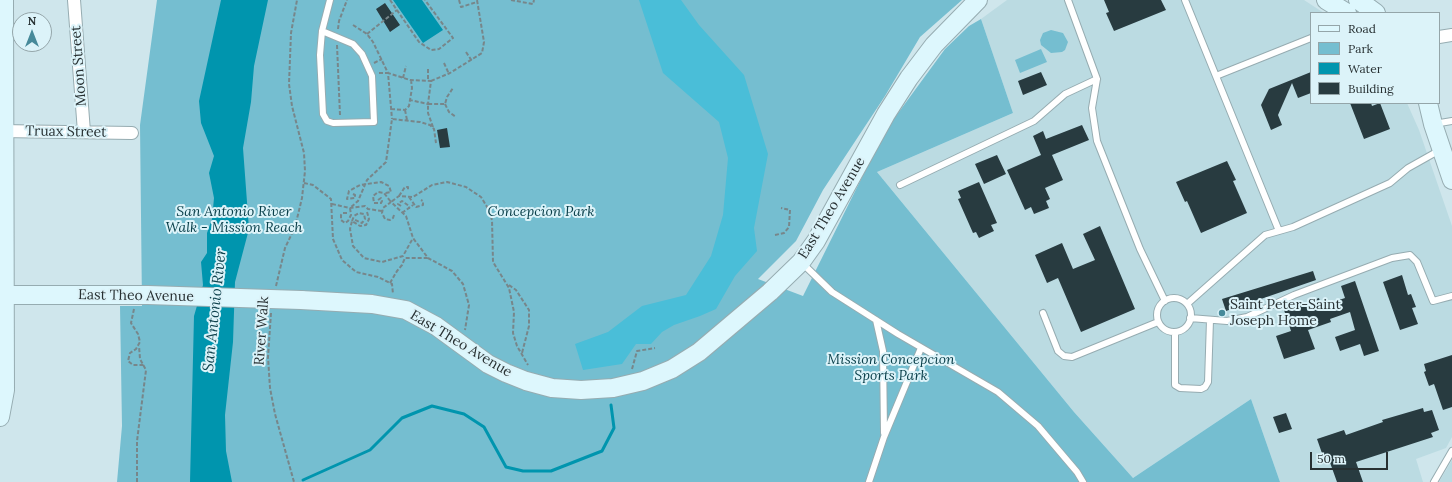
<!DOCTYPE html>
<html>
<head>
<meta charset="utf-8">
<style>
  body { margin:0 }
  #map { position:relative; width:1452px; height:482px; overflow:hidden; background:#cfe6ec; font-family:Lora,serif }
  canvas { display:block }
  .legend { position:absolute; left:1310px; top:12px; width:130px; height:92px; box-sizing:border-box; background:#dcf3f9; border:1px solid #94a5a9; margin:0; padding:5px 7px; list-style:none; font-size:12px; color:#273032 }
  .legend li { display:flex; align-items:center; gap:8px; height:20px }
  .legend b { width:20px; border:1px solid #94a5a9 }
  .north { position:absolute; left:12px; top:12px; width:40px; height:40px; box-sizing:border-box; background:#dcf3f9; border:1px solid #94a5a9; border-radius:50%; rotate:0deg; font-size:11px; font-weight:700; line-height:16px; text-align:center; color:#273032 }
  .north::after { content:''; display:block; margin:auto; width:14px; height:18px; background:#478a9a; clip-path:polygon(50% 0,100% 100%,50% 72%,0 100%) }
  .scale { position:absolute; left:1310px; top:452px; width:78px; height:18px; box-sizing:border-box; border:2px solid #273032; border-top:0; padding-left:5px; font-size:12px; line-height:14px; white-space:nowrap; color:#273032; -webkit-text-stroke:3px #dcf3f9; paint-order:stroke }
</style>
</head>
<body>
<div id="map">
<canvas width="1452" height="482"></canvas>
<ul class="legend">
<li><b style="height:5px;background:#ddf7fd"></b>Road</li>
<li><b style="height:11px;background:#75bed0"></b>Park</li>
<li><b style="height:11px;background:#0095ae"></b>Water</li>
<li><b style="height:11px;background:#283b40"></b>Building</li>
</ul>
<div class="north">N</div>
<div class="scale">50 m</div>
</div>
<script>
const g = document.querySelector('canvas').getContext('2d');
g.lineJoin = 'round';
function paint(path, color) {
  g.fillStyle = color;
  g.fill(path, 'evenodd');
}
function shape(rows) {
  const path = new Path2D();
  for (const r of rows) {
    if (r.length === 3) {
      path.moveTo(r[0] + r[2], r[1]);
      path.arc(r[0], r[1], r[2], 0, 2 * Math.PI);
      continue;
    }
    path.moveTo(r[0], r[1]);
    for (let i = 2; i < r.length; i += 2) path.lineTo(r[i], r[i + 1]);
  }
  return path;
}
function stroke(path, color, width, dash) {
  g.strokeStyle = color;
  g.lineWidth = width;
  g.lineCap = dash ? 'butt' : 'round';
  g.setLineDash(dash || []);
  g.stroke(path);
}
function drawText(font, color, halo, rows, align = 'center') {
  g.font = font + ' Lora,serif';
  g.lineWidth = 4;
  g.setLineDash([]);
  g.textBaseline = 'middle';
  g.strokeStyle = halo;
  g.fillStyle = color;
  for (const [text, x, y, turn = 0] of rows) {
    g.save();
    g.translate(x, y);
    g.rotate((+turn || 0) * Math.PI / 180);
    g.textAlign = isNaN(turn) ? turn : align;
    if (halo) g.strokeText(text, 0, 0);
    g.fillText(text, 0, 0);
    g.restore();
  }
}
paint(shape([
  [1007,0,1304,0,1324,13,1311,13,1311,103,1407,103,1419,130,1452,226,1452,437,1446,448,1416,459,1423,482,1280,482,1251,399,1133,478,1074,412,877,172,1013,113,981,19],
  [1452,460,1452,482,1439,482]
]), '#bbdbe2');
paint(shape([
  [157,0,962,0,920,37,885,96,823,190,796,241,758,279,803,296,885,131,945,49,969,26,981,19,1013,113,877,172,1074,412,1133,478,1251,399,1280,482,117,482,122,426,120,306,142,306,140,125],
  [1051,30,1063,33,1068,42,1065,50,1062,52,1051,53,1041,45,1040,40,1043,33],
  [1041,49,1047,62,1020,73,1015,60]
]), '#75bed0');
paint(shape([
  [639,0,681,0,699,25,744,75,768,154,754,228,757,251,735,276,716,309,700,316,674,325,662,332,651,344,636,344,622,364,583,370,575,344,608,332,642,306,686,295,711,256,723,215,728,158,719,122,663,73]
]), '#4abed8');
paint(shape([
  [221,0,268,0,254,66,251,102,243,148,249,229,235,282,233,342,225,415,226,451,232,482,190,482,194,316,203,285,201,262,207,253,207,233,212,219,214,198,209,173,214,156,201,123,199,101],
  [393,0,422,0,443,30,423,43]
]), '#0095ae');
stroke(shape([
  [303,480,370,450,402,418,432,406,464,414,484,427,506,467,523,471,551,471,602,451,614,428,611,405]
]), '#0095ae', 3);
paint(shape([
  [1104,0,1161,0,1166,10,1114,31,1106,13,1109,12],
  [385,3,400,25,390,32,376,9],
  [1041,72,1047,85,1023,95,1018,81],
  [1311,72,1311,93,1298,98,1292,83,1278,115,1282,125,1271,130,1261,105,1269,89],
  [1350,103,1371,103,1372,106,1380,103,1390,129,1364,139],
  [1082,125,1089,140,1052,155,1063,180,1045,188,1050,199,1046,201,1049,208,1034,214,1031,207,1025,210,1007,170,1041,155,1033,136,1043,131,1046,139],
  [447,128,450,147,440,148,437,130],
  [997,155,1006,174,984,184,975,164],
  [1227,161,1236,180,1233,181,1247,213,1201,233,1187,201,1185,202,1176,182],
  [979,182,997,223,991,225,994,231,979,238,976,232,973,233,958,199,961,198,958,191],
  [1100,226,1135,309,1081,332,1058,278,1047,283,1035,255,1062,243,1073,269,1095,260,1083,234],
  [1313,271,1316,280,1226,311,1222,299],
  [1402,275,1408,295,1411,294,1416,307,1412,308,1418,324,1400,330,1383,282],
  [1355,281,1379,351,1364,356,1360,344,1340,351,1335,337,1355,330,1350,312,1330,319,1331,322,1308,330,1315,349,1284,359,1276,336,1291,331,1284,310,1319,298,1321,306,1345,298,1341,286],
  [1452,355,1452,407,1443,410,1434,384,1429,386,1424,372,1426,371,1424,364],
  [1423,408,1424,412,1432,410,1439,430,1431,433,1433,437,1356,462,1363,482,1337,482,1328,457,1324,459,1317,439,1344,430,1346,435,1383,422,1382,420],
  [1286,413,1292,429,1279,433,1273,417]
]), '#283b40');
const lane = shape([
  [1068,0,1097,79,1092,108,1097,141,1140,249,1165,301],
  [1185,0,1279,231],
  [322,31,353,44,362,54,372,76,374,122,333,123,327,121,323,114,320,55,322,31,330,0],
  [1216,76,1311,38],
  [1434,124,1452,121],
  [900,185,1034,121,1065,94,1097,79],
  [802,263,832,292,898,334,998,392,1038,426,1077,472,1083,482],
  [1174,315,17],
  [1187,304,1265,235,1293,227,1390,183,1408,168,1440,150],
  [1043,313,1058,351,1064,356,1072,357,1158,322],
  [1190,318,1227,321,1247,317,1294,295,1392,258,1410,255,1417,262,1433,301,1452,296],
  [876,320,883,351,884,433],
  [1175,332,1175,385,1180,388,1201,389,1205,387,1208,382,1210,320],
  [869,482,884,437,921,348],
  [1434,482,1452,451]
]);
const street = shape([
  [74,0,84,132],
  [1439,37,1452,35],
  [0,131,132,133]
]);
const secondary = shape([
  [1326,0,1347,13],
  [1358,0,1376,13],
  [1428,103,1433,124,1452,180],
  [0,295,148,295],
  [301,300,372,304,406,310,436,326,488,364,506,373,526,381,552,388,581,390,613,388,643,381,672,369,699,352,770,292,801,262,816,241,886,114,909,78,934,45,978,0],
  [0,417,5,390,4,0]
]);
stroke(lane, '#96acb1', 8);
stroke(street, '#96acb1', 14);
stroke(secondary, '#96acb1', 20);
stroke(shape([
  [390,0,419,42,431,50,439,49,453,38,425,0],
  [459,0,461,7,477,2],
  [511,0,533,4,534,0],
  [353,25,367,34,373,42,388,73,410,80,431,81,428,104,410,100],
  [338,29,339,21,347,0],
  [367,34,397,10],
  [337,45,340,115],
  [466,52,472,61],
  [374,63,382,59],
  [444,63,449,74],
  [428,69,428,80],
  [379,73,388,73,392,119],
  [403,78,406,66],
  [431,81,450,73,482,53,484,42,477,0],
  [445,104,449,112,456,117],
  [391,109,405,110,409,106,412,88,411,80],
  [405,110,407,120],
  [433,127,428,113,428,104,445,104,447,97,453,88],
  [304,183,313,185,331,199,333,239,342,260,356,272,378,277,392,284,393,294],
  [353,194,355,195,355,198,347,199,349,191,360,185,381,182,389,186,391,192,385,193],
  [399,196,405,187,408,187,408,190],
  [409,197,416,207,423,205,423,201,421,200],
  [378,200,381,198,382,201,381,203,374,203,373,196,378,192,384,193,391,202,399,196,413,197,432,185,447,182,466,187,481,197,489,210,492,220,493,262,509,288,514,312,513,333,517,346,528,365],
  [332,204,350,208,365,206,368,209,382,211],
  [401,206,398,204,402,201,409,206,409,209],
  [367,212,369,219,366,225,360,226,352,221,350,229,353,246,364,258,382,262,403,256,413,238],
  [347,213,343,213,341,215,341,220,345,223,348,221,351,215,350,208,358,201,367,180,386,162,392,119,420,122,430,125,434,129,436,143],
  [402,213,413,205],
  [394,215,393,218,390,220,385,219,382,213,383,208,391,202,406,216,413,238,428,258,452,271,463,284,469,305,465,330],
  [352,221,354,216,359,213,364,214,365,219,362,223,353,219],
  [775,235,784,233,789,227,790,210,781,208],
  [390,283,397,271,402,265,405,258,428,258],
  [509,285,516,290,529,310,529,326,522,353],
  [276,286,285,248,295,227,302,198,305,171,304,153,292,106,289,84,291,33,297,0],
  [134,309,131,323,138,334,140,342,136,349,130,353,128,361,133,365,144,365],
  [271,313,268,357,270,388,275,414,294,482],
  [632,369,637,351,655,348],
  [137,482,137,441,146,370,140,359,139,346]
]), '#77868a', 2, [4, 2]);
stroke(lane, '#fff', 6);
stroke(street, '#fff', 12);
stroke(secondary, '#ddf7fd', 18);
const secondaryBridge = shape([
  [148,295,301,300]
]);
stroke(secondaryBridge, '#96acb1', 20, []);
stroke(secondaryBridge, '#ddf7fd', 18);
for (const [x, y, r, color] of [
  [1222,313,4,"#478a9a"]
]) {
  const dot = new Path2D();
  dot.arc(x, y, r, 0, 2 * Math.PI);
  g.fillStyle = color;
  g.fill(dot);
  stroke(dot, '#dcf3f9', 1.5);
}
drawText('14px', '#273032', '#dcf3f9', [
  ["Moon Street",79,66,-94],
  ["Truax Street",66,132,1],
  ["East Theo Avenue",832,208,-59],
  ["East Theo Avenue",136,296,1],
  ["River Walk",262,331,-86],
  ["East Theo Avenue",461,344,31]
]);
drawText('italic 14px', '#073d48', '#dcf3f9', [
  ["San Antonio River",234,212],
  ["Walk - Mission Reach",234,228],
  ["Concepcion Park",541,212],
  ["Mission Concepcion",891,360],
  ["Sports Park",891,376]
]);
drawText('14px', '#273032', '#dcf3f9', [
  ["Saint Peter-Saint",1230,305],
  ["Joseph Home",1230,321]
], 'left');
drawText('italic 15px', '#10434e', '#dcf3f9', [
  ["San Antonio River",215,310,-84]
]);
</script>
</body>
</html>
